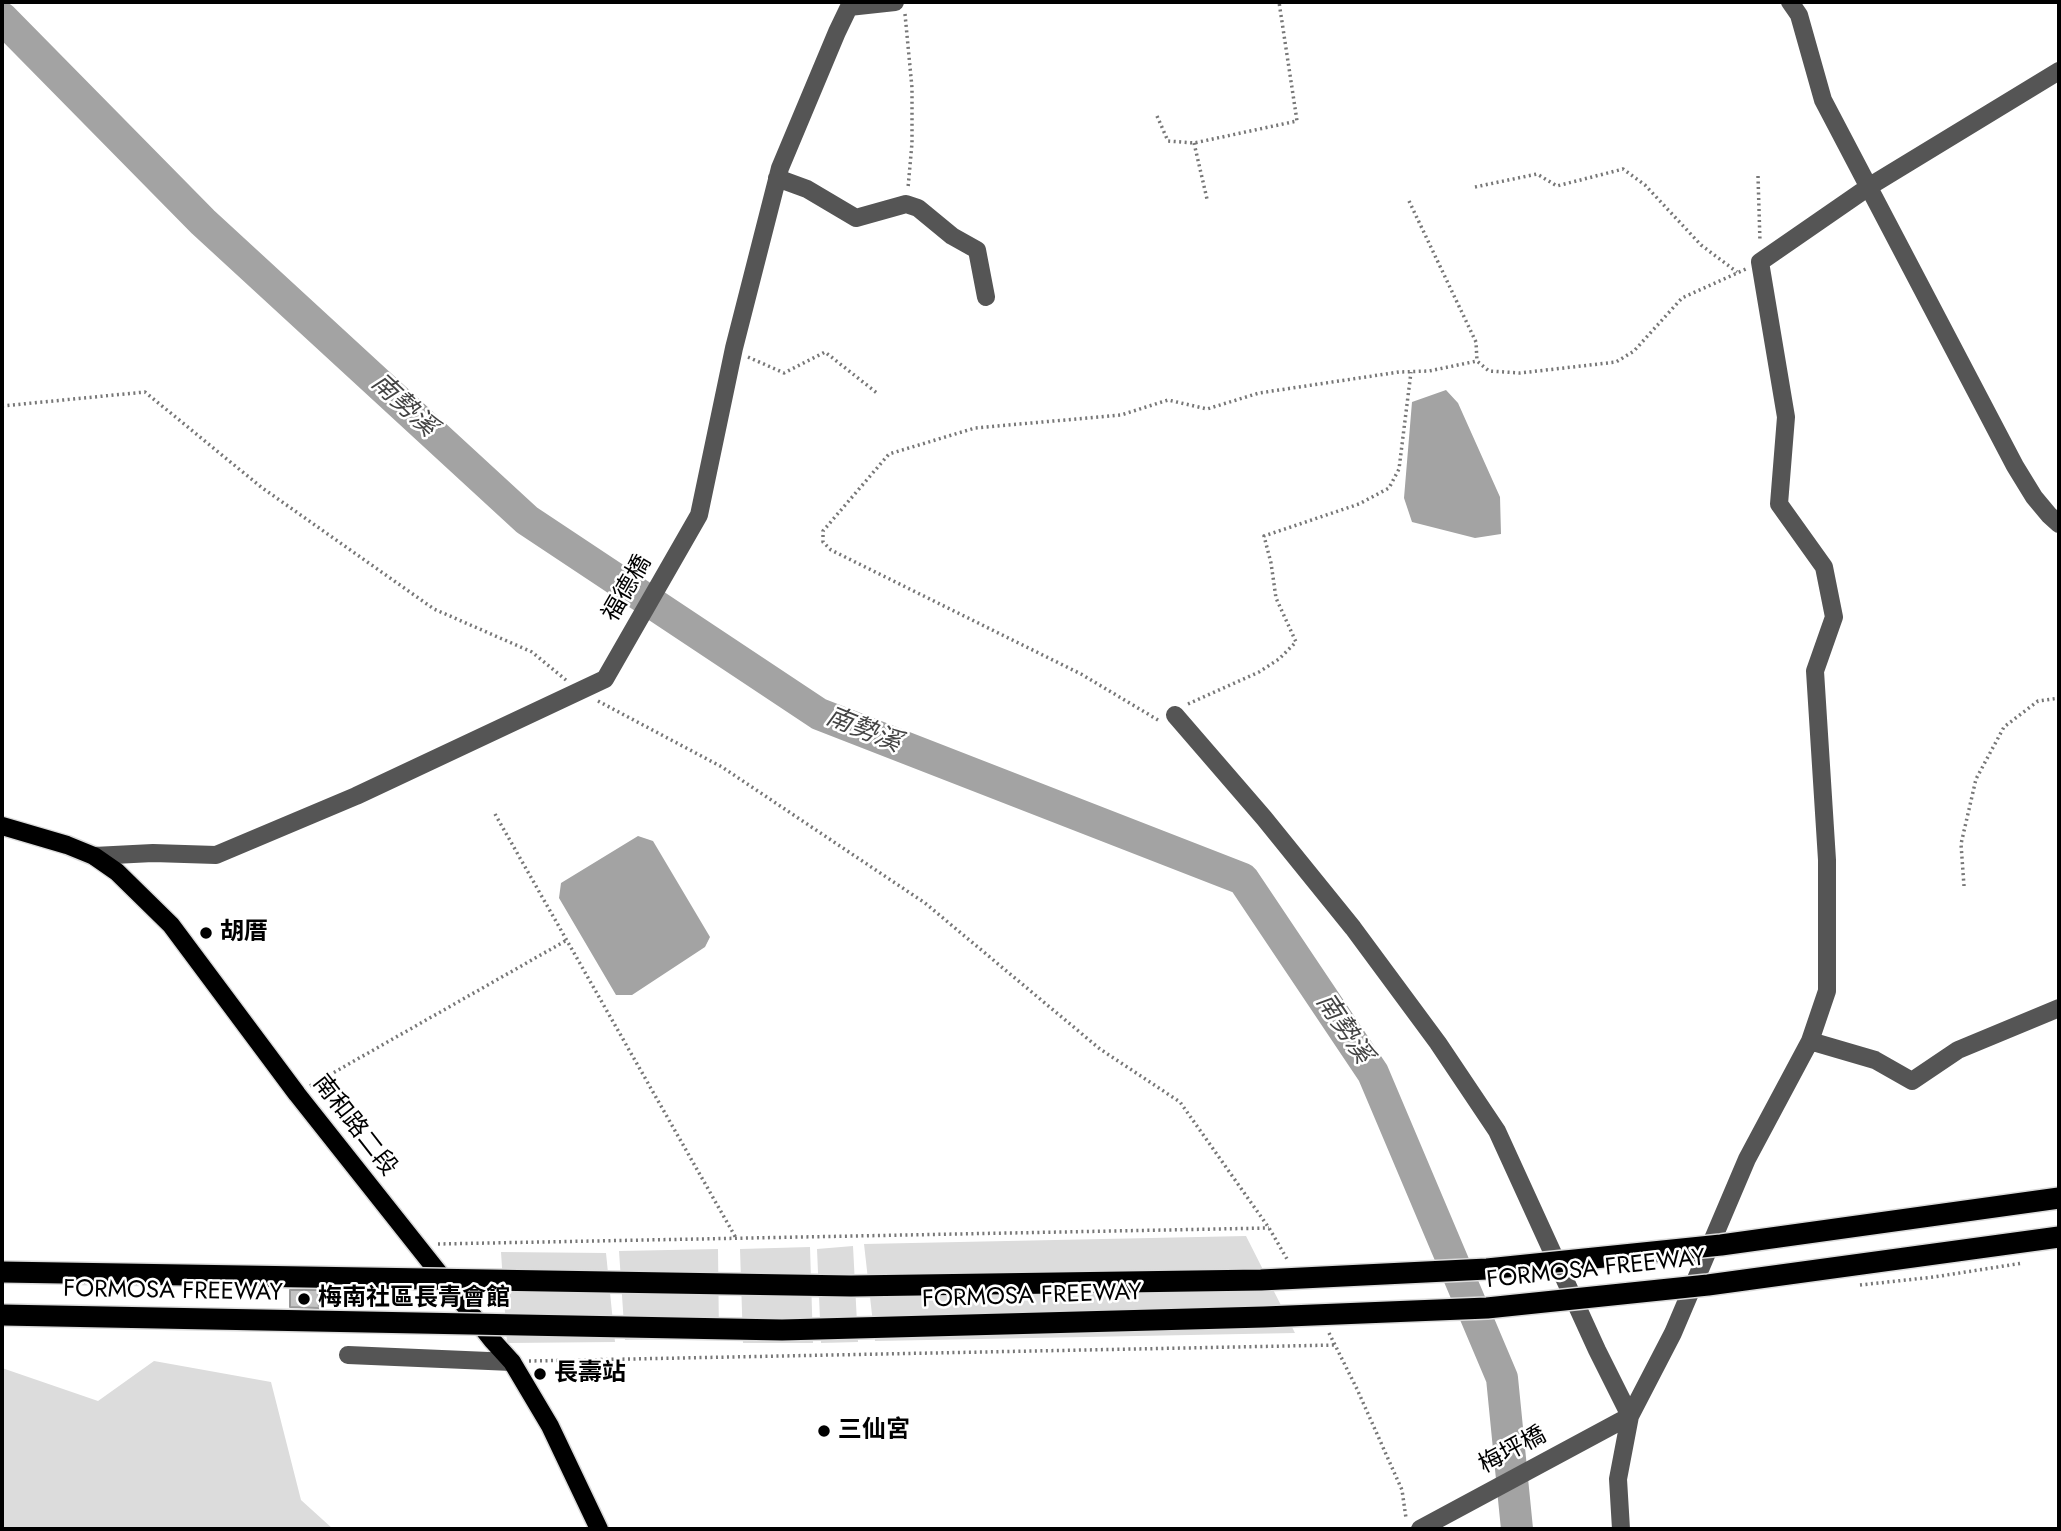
<!DOCTYPE html>
<html>
<head>
<meta charset="utf-8">
<style>
  body { margin:0 }
  #map { position:relative; width:2061px; height:1531px; overflow:hidden; background:#fff; font-family:Jost,sans-serif }
  canvas { display:block }
  .frame { position:absolute; inset:0; border:4px solid #000; pointer-events:none }
</style>
</head>
<body>
<div id="map">
<canvas width="2061" height="1531"></canvas>
<div class="frame"></div>
</div>
<script>
const g = document.querySelector('canvas').getContext('2d');
g.lineJoin = 'round';
function paint(path, color) {
  g.fillStyle = color;
  g.fill(path, 'evenodd');
}
function shape(rows) {
  const path = new Path2D();
  for (const r of rows) {
    path.moveTo(r[0], r[1]);
    for (let i = 2; i < r.length; i += 2) path.lineTo(r[i], r[i + 1]);
  }
  return path;
}
function stroke(path, color, width, dash) {
  g.strokeStyle = color;
  g.lineWidth = width;
  g.lineCap = dash ? 'butt' : 'round';
  g.setLineDash(dash || []);
  g.stroke(path);
}
function drawText(font, color, halo, rows, align = 'center') {
  g.font = font + ' Jost,"Noto Sans TC",sans-serif';
  g.lineWidth = 5;
  g.setLineDash([]);
  g.textBaseline = 'middle';
  g.strokeStyle = halo;
  g.fillStyle = color;
  for (const [text, x, y, turn = 0] of rows) {
    g.save();
    g.translate(x, y);
    g.rotate((+turn || 0) * Math.PI / 180);
    g.textAlign = isNaN(turn) ? turn : align;
    if (halo) g.strokeText(text, 0, 0);
    g.fillText(text, 0, 0);
    g.restore();
  }
}
paint(shape([
  [1246,1236,1295,1333,875,1341,864,1244],
  [853,1246,858,1342,821,1343,817,1249],
  [810,1247,813,1343,743,1343,740,1249],
  [718,1249,719,1338,625,1340,619,1251],
  [501,1252,606,1253,615,1342,507,1343],
  [154,1361,271,1382,301,1500,333,1529,2,1529,2,1368,98,1401]
]), '#dcdcdc');
paint(shape([
  [1446,390,1458,403,1500,497,1501,534,1475,538,1412,522,1404,498,1412,402],
  [638,836,653,841,710,937,705,947,632,995,616,995,559,898,561,883]
]), '#a3a3a3');
stroke(shape([
  [2,18,203,222,527,520,819,714,1243,879,1373,1073,1502,1378,1517,1529]
]), '#a3a3a3', 32);
const building = shape([
  [290,1290,318,1290,319,1308,290,1307,290,1290]
]);
paint(building, '#c4c4c4');
stroke(building, '#999', 2);
const major = shape([
  [2,826,67,845,94,856,117,872,171,925,297,1094,492,1340,512,1362,550,1426,599,1529]
]);
stroke(major, '#dbdbdb', 21);
stroke(shape([
  [905,14,912,88,912,143,908,188],
  [1157,116,1168,141,1194,143,1297,121,1279,2],
  [1194,143,1207,199],
  [1758,176,1760,242],
  [1475,187,1537,174,1557,186,1623,169,1645,185,1701,245,1737,272],
  [1409,201,1476,342,1477,361],
  [748,357,784,373,825,352,877,393],
  [2,406,145,392,261,487,434,609,532,652,566,680],
  [598,701,722,767,925,903,1100,1049,1180,1102,1269,1228,1287,1259],
  [1188,704,1259,672,1279,659,1296,642,1276,598,1271,563,1264,536,1359,504,1389,488,1399,469,1411,372],
  [1158,720,1081,674,831,550,823,542,823,531,889,454,975,428,1121,415,1168,400,1207,409,1259,393,1399,372,1429,371,1477,361,1489,371,1520,373,1616,362,1634,351,1682,298,1746,269],
  [495,814,736,1238],
  [1964,886,1961,844,1976,779,2004,727,2038,701,2059,698],
  [310,1086,567,940],
  [438,1244,1269,1228],
  [1860,1285,1934,1277,2023,1263],
  [1329,1333,1357,1389,1402,1490,1406,1518],
  [529,1361,1336,1345]
]), '#777', 3.5, [2, 3.5]);
stroke(shape([
  [1790,2,1799,15,1823,100,2015,466,2034,497,2049,515,2059,524],
  [777,178,807,189,856,218,906,204,918,208,952,236,977,250,986,297],
  [1175,715,1264,818,1353,928,1438,1043,1497,1131,1597,1350,1630,1416,1618,1479,1621,1529],
  [94,856,153,853,216,855,356,796,605,679,699,515,734,348,780,168,837,32,849,7,895,2],
  [1810,1041,1875,1060,1912,1081,1958,1050,2059,1008],
  [348,1355,512,1362],
  [1420,1529,1630,1416,1673,1333,1747,1159,1810,1041,1827,991,1827,860,1815,671,1834,617,1824,567,1779,504,1786,417,1760,262,1870,186,2059,71]
]), '#555', 18);
stroke(major, '#000', 18);
const highwayBridge = shape([
  [2,1272,851,1286,1261,1280,1487,1269,1721,1245,2059,1198],
  [2,1315,782,1330,1264,1317,1487,1308,1708,1285,2059,1237]
]);
stroke(highwayBridge, '#dbdbdb', 24, []);
stroke(highwayBridge, '#000', 21);
for (const [x, y, r, color] of [
  [206,933,7,"#000"],
  [304,1299,7,"#000"],
  [540,1374,7,"#000"],
  [824,1431,7,"#000"]
]) {
  const dot = new Path2D();
  dot.arc(x, y, r, 0, 2 * Math.PI);
  g.fillStyle = color;
  g.fill(dot);
  stroke(dot, '#fff', 2.5);
}
drawText('24px', '#000', '#fff', [
  ["福德橋",628,589,-60],
  ["南和路二段",354,1126,52],
  ["FORMOSA FREEWAY",1596,1270,-6],
  ["FORMOSA FREEWAY",173,1292,1],
  ["FORMOSA FREEWAY",1032,1297,-2],
  ["梅坪橋",1513,1451,-28]
]);
drawText('bold 24px', '#000', '#fff', [
  ["胡厝",220,933],
  ["梅南社區長青會館",318,1299],
  ["長壽站",554,1374],
  ["三仙宮",838,1431]
], 'left');
drawText('italic 26px', '#444', '#fff', [
  ["南勢溪",403,406,43],
  ["南勢溪",863,731,22],
  ["南勢溪",1343,1029,56]
]);
</script>
</body>
</html>
